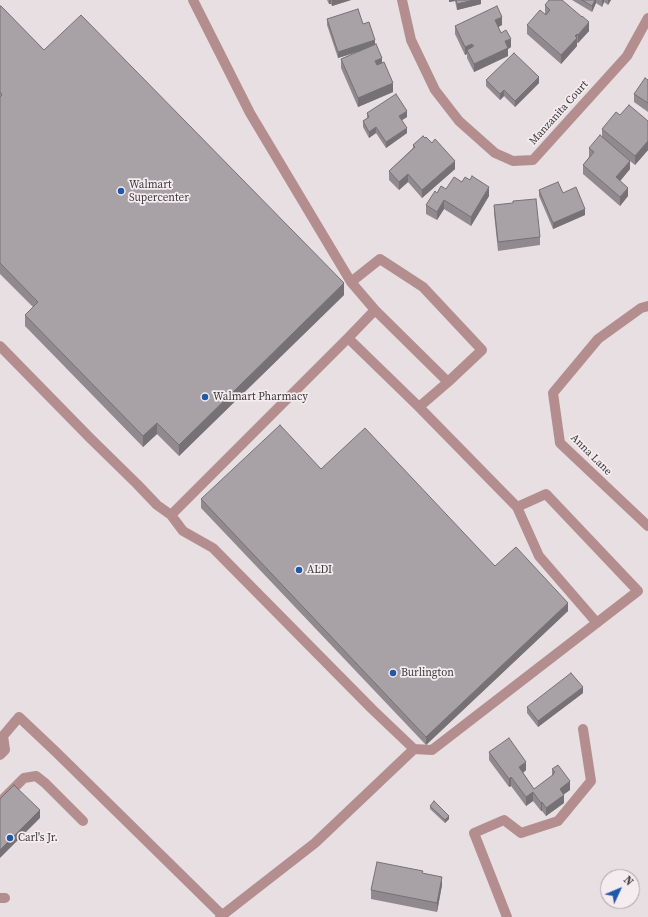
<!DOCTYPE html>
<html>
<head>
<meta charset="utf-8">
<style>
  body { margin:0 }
  #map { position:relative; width:648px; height:917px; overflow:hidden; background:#e7dfe2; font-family:"Source Serif 4",serif }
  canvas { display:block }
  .north { position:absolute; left:600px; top:869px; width:40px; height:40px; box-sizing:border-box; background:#f5ecef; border:1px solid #aba5a7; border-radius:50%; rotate:46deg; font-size:11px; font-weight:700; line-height:16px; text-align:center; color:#3d3a3b }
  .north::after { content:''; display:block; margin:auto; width:14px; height:18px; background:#2058aa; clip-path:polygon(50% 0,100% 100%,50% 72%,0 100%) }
</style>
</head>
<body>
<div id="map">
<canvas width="648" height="917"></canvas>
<div class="north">N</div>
</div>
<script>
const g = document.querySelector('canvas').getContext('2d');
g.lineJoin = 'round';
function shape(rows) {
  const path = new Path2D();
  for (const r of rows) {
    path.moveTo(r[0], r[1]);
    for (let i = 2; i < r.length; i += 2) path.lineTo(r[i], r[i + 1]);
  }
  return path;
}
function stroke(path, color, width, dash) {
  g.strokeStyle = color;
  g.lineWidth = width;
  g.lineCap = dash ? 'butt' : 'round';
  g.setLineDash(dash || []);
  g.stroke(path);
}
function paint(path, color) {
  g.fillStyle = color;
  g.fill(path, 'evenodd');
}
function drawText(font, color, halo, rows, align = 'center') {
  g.font = font + ' "Source Serif 4",serif';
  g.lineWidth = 3.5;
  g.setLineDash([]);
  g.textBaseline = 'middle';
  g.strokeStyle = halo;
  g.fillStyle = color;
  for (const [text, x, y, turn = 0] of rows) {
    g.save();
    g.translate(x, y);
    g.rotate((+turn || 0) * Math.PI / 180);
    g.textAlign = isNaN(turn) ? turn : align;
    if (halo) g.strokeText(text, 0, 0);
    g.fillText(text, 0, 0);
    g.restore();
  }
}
stroke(shape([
  [193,0,250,113,351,282],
  [402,0,411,40,435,90,459,121,495,153,513,161,533,160,627,56,648,18],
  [648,306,641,308,598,339,553,393,560,443,648,526],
  [375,310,448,382],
  [0,346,90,438,137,484,157,505,171,515,183,531,213,548,372,709,414,749,315,843,220,917],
  [517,507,539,556,597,623],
  [171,515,348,338,375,310,351,282,380,259,423,287,482,350,448,382,419,407,348,338],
  [0,737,3,736,19,717,56,752,222,915],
  [414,749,432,750,638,591,546,494,517,507,419,407],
  [0,755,5,750,3,736],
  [0,802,24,778,36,776,45,783,83,821],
  [0,898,5,898],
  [507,917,474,833,504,820,521,833,558,821,591,781,583,729]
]), '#b48e8f', 10);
paint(shape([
  [327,0,351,0,332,6,331,4,329,4],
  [449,0,481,0,481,4,457,10,455,1,449,2],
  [572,0,611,0,608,5,604,2,602,7,596,3,592,12],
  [545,5,589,31,578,43,577,43,577,46,561,64,527,34,527,25,545,14],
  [0,6,44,50,344,295,179,456,157,434,143,447,25,326,25,315,33,307,0,274],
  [327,19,363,24,375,44,382,62,393,92,358,107,341,68,341,59,360,51,338,58,327,25],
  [502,25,498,27,501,33,511,47,508,49,508,56,474,72,467,58,467,54,465,55,455,34,455,26],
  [486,80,539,83,515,107,504,96,500,100,486,86],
  [648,80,648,112,634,102,634,94],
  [367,113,407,117,402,120,407,133,386,148,376,133,369,138,363,127,363,121,367,118],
  [620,115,648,121,648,150,635,165,620,153,630,169,620,181,628,196,620,206,583,174,583,165,589,157,589,148,602,137,602,129],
  [413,145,455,169,422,198,408,182,399,190,389,180,389,171,413,148],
  [462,182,489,196,471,226,444,209,437,220,426,214,426,205,437,193],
  [539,190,563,193,585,215,553,229,539,196],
  [494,205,540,237,540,245,498,251,494,213],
  [321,469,495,566,568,611,426,745,201,508,201,499],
  [583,693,538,727,527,713,527,707],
  [489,752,526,770,523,773,534,789,552,776,552,769,570,790,564,794,564,803,546,816,542,811,541,811,533,801,526,806,511,786,509,787,489,760],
  [430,806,449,819,445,823,430,809],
  [442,885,437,912,371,899,371,890]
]), '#908a8f');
paint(shape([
  [329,0,331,0,331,4,329,4],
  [332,0,351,0,332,6],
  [449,0,455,0,455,1,449,2],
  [474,0,481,0,481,4,457,10,457,4],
  [595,0,596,0,596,3,592,12,592,6],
  [602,0,604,0,604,2,602,7],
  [608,0,611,0,608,5],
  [502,17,502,25,495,29,495,20],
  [589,22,589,31,578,43,578,35],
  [577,34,577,46,561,64,561,55],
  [511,39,511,47,508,49,508,56,474,72,474,64,505,41],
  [375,40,375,46,338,58,338,52],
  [472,44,472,52,467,50,467,54,465,55,465,47],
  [382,58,382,66,375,69,375,61],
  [539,77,539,83,515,107,515,101],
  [393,83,393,92,358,107,358,98],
  [504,90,504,96,500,100,500,94],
  [407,111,407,117,399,122,399,116],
  [376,127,376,133,369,138,369,132],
  [407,128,407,133,386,148,386,142],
  [648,141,648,150,635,165,635,156],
  [455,161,455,169,422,198,422,190],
  [630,161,630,169,616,186,616,177],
  [408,174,408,182,399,190,399,182],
  [489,187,489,196,471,226,471,217],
  [628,188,628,196,620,206,620,197],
  [444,200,444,209,437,220,437,212],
  [585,209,585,215,553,229,553,223],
  [344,283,344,295,179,456,179,445],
  [157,423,157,434,143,447,143,436],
  [568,603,568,611,426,745,426,737],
  [583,687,583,693,538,727,538,721],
  [526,762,526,770,519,776,519,767],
  [511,777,511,786,509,787,509,779],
  [570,781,570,790,560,797,560,789],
  [533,792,533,801,526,806,526,797],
  [564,795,564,803,546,816,546,808],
  [542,802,542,811,541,811,541,803],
  [40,810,40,818,0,858,0,850],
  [449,816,449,819,445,823,445,820],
  [442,877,442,885,437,912,437,903]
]), '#767174');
const building = shape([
  [456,0,474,0,457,4,456,0],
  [549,0,562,0,582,17,582,16,589,22,578,35,577,34,575,36,577,38,561,55,527,25,540,10,546,15,550,10,545,5,549,0],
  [582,0,595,0,592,6,582,0],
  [0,6,1,6,44,50,81,15,344,283,179,445,157,423,143,436,25,315,38,302,0,263,0,97,2,95,0,92,0,6],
  [497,6,502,17,495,20,501,33,506,30,511,39,505,41,508,48,474,64,467,50,474,46,472,44,465,47,455,26,497,6],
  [358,9,363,24,369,22,375,40,338,52,327,19,358,9],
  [376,44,382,58,375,61,377,65,384,62,393,83,358,98,341,59,376,44],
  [514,53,539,77,515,101,504,90,500,94,486,80,514,53],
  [645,78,648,80,648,103,634,94,645,78],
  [396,94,407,111,399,116,407,128,386,142,376,127,369,132,363,121,369,117,367,113,396,94],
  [629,105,648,121,648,141,635,156,602,129,616,112,620,115,629,105],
  [600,135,630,161,616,177,628,188,620,197,583,165,594,152,589,148,600,135],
  [423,136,425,138,426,137,432,143,435,139,455,161,422,190,408,174,399,182,389,171,415,147,413,145,423,136],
  [472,176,489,187,471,217,444,200,437,212,426,205,435,191,437,193,441,186,446,189,454,177,462,182,465,177,470,180,472,176],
  [558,182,563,193,576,187,585,209,553,223,539,190,558,182],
  [536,199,540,237,498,242,494,205,513,203,513,201,536,199],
  [280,425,321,469,365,428,495,566,516,547,568,603,426,737,201,499,280,425],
  [571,673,583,687,538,721,527,707,571,673],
  [509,738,526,762,519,767,534,789,554,774,553,773,555,772,552,769,558,765,570,781,560,789,564,795,546,808,542,802,541,803,533,792,526,797,511,777,509,779,489,752,509,738],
  [14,785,40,810,0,850,0,799,14,785],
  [434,801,449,816,445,820,430,806,434,801],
  [377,862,423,871,422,873,442,877,437,903,371,890,377,862]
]);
paint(building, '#a8a1a6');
stroke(building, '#767174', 1);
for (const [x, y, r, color] of [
  [121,191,4,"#2058aa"],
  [205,397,4,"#2058aa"],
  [299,570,4,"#2058aa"],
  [393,673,4,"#2058aa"],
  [10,838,4,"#2058aa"]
]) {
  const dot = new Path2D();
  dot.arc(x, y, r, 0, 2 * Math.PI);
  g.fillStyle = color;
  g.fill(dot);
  stroke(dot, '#f5ecef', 1.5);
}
drawText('11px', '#3d3a3b', '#f5ecef', [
  ["Manzanita Court",559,113,-48],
  ["Anna Lane",591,455,45]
]);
drawText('11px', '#3d3a3b', '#f5ecef', [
  ["Walmart",129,185],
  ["Supercenter",129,198],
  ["Walmart Pharmacy",213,397],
  ["ALDI",307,570],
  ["Burlington",401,673],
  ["Carl's Jr.",18,838]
], 'left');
</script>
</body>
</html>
